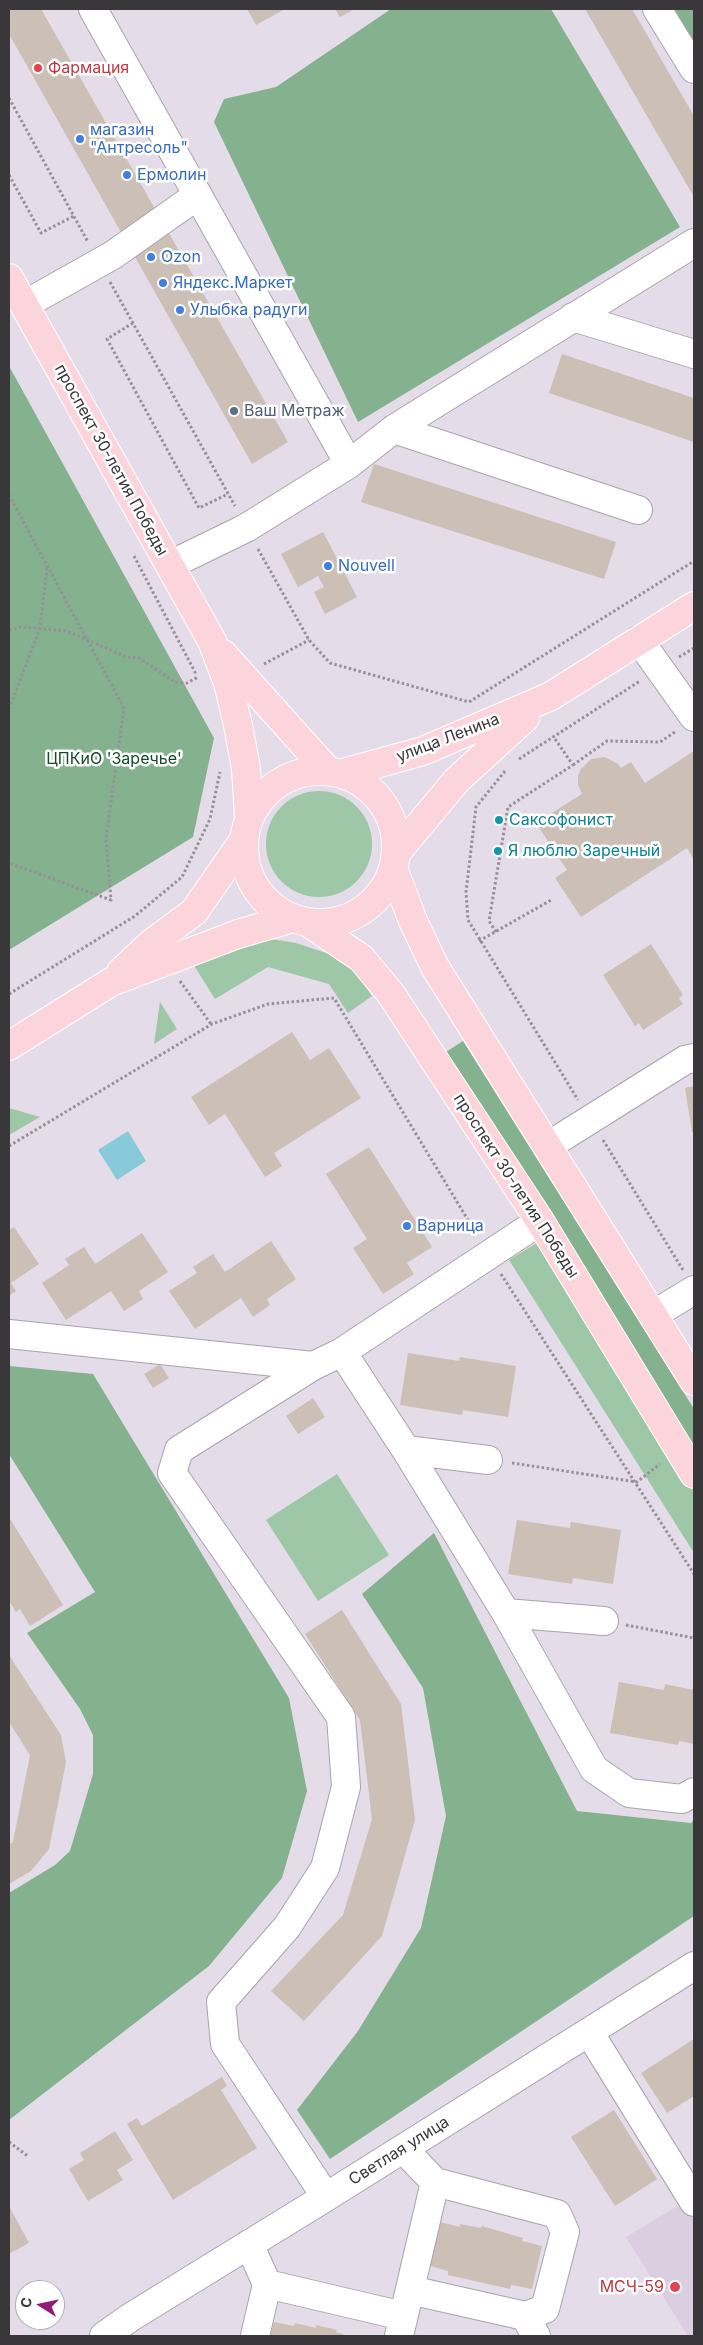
<!DOCTYPE html>
<html>
<head>
<meta charset="utf-8">
<style>
  body { margin:0 }
  #map { position:relative; width:703px; height:2345px; overflow:hidden; background:#e4dce8; font-family:Inter,sans-serif }
  canvas { display:block }
  .frame { position:absolute; inset:0; border:10px solid #3a373b; pointer-events:none }
  .north { position:absolute; left:15px; top:2280px; width:50px; height:50px; box-sizing:border-box; background:#fff; border:1px solid #b0afb1; border-radius:50%; rotate:280deg; font-size:14px; font-weight:700; line-height:20px; text-align:center; color:#3a373b }
  .north::after { content:''; display:block; margin:auto; width:18px; height:22px; background:#921b7a; clip-path:polygon(50% 0,100% 100%,50% 72%,0 100%) }
</style>
</head>
<body>
<div id="map">
<canvas width="703" height="2345"></canvas>
<div class="frame"></div>
<div class="north">С</div>
</div>
<script>
const g = document.querySelector('canvas').getContext('2d');
g.lineJoin = 'round';
function paint(path, color) {
  g.fillStyle = color;
  g.fill(path, 'evenodd');
}
function shape(rows) {
  const path = new Path2D();
  for (const r of rows) {
    if (r.length === 3) {
      path.moveTo(r[0] + r[2], r[1]);
      path.arc(r[0], r[1], r[2], 0, 2 * Math.PI);
      continue;
    }
    path.moveTo(r[0], r[1]);
    for (let i = 2; i < r.length; i += 2) path.lineTo(r[i], r[i + 1]);
  }
  return path;
}
function stroke(path, color, width, dash) {
  g.strokeStyle = color;
  g.lineWidth = width;
  g.lineCap = dash ? 'butt' : 'round';
  g.setLineDash(dash || []);
  g.stroke(path);
}
function drawText(font, color, halo, rows, align = 'center') {
  g.font = font + ' Inter,sans-serif';
  g.lineWidth = 5;
  g.setLineDash([]);
  g.textBaseline = 'middle';
  g.strokeStyle = halo;
  g.fillStyle = color;
  for (const [text, x, y, turn = 0] of rows) {
    g.save();
    g.translate(x, y);
    g.rotate((+turn || 0) * Math.PI / 180);
    g.textAlign = isNaN(turn) ? turn : align;
    if (halo) g.strokeText(text, 0, 0);
    g.fillText(text, 0, 0);
    g.restore();
  }
}
paint(shape([
  [694,2196,694,2336,688,2336,626,2237]
]), '#dbcee0');
paint(shape([
  [319,844,53],
  [264,938,296,943,329,954,355,972,372,996,348,1013,329,984,268,967,215,999,190,959],
  [160,1002,177,1029,154,1044],
  [9,1108,40,1117,9,1135],
  [540,1241,694,1490,694,1553,509,1260],
  [337,1474,389,1555,318,1601,266,1520]
]), '#9dc7a6');
paint(shape([
  [391,9,551,9,680,227,358,422,214,122,224,99,276,87],
  [674,9,694,9,694,43],
  [9,366,214,738,193,837,9,950],
  [463,1041,694,1409,694,1448,446,1052],
  [9,1366,93,1374,289,1698,307,1791,282,1878,209,1966,9,2120,9,1893,55,1865,70,1851,93,1774,93,1735,80,1709,27,1633,95,1592,9,1454],
  [434,1533,577,1811,691,1823,694,1820,694,1916,330,2159,297,2110,358,2031,421,1928,446,1816,423,1688,362,1594]
]), '#84b18e');
paint(shape([
  [128,1131,146,1161,117,1180,98,1150]
]), '#88cada');
paint(shape([
  [9,9,41,9,288,442,252,464,9,34],
  [247,9,285,9,256,25],
  [335,9,355,9,340,17],
  [585,9,632,9,694,116,694,197],
  [562,354,694,398,694,442,549,393],
  [374,464,616,542,604,579,361,502],
  [323,532,357,597,325,614,314,592,324,587,318,576,298,587,281,554],
  [694,751,694,860,687,848,581,917,555,878,567,870,536,823,582,794,578,784,578,776,581,769,591,759,605,757,618,764,621,768,631,762,645,783],
  [651,944,683,995,679,998,683,1004,643,1030,639,1023,635,1026,603,975],
  [292,1032,310,1060,329,1048,361,1098,274,1153,282,1166,265,1177,225,1114,209,1125,191,1097],
  [694,1086,694,1132,692,1132,685,1088],
  [369,1147,432,1247,407,1263,414,1274,383,1294,353,1248,367,1239,326,1174],
  [14,1227,39,1264,11,1283,16,1291,9,1296,9,1230],
  [142,1233,168,1272,139,1291,143,1299,124,1311,111,1291,66,1320,42,1283,69,1265,65,1259,84,1247,95,1264],
  [271,1241,296,1279,267,1299,270,1305,253,1317,241,1298,195,1329,169,1291,197,1273,193,1267,213,1254,225,1272],
  [408,1353,459,1361,460,1357,516,1366,508,1417,463,1410,462,1415,400,1405],
  [160,1364,169,1378,153,1388,144,1374],
  [313,1398,325,1417,298,1434,286,1416],
  [9,1517,63,1605,30,1626,20,1609,16,1612,9,1601],
  [517,1520,570,1528,571,1522,621,1530,613,1584,573,1578,572,1584,508,1574],
  [342,1610,401,1704,415,1820,382,1936,304,2021,271,1991,343,1915,372,1819,360,1720,305,1634],
  [9,1655,61,1735,66,1762,49,1849,31,1871,9,1884,9,1844,13,1842,30,1755,9,1722],
  [619,1682,664,1690,665,1684,694,1690,694,1744,679,1741,678,1745,610,1733],
  [694,2039,694,2096,667,2113,641,2073],
  [222,2077,227,2086,221,2090,257,2148,173,2200,127,2124,137,2118,142,2126],
  [614,2110,657,2179,615,2206,571,2137],
  [115,2131,133,2160,117,2170,123,2180,88,2201,69,2169,84,2160,80,2153],
  [9,2206,29,2243,9,2254],
  [440,2222,460,2227,460,2224,481,2228,482,2226,523,2238,522,2241,542,2246,532,2289,511,2285,510,2289,448,2275,448,2271,430,2266],
  [274,2322,294,2326,295,2323,316,2328,316,2325,337,2330,336,2332,348,2336,270,2336]
]), '#cbbfb6');
const minor = shape([
  [93,9,349,464],
  [657,9,694,69],
  [24,305,113,255,198,195],
  [573,317,694,354],
  [394,429,638,510],
  [170,565,246,528,349,464,394,429,694,243],
  [639,640,694,717],
  [548,1146,685,1060,694,1058],
  [653,1315,694,1290],
  [9,1334,313,1366,342,1352,540,1221],
  [342,1352,406,1450,506,1613,594,1769,629,1793,682,1799,694,1792],
  [313,1366,179,1450,172,1473,341,1717,346,1787,325,1868,287,1927,221,2002,225,2044,326,2197],
  [406,1450,488,1460],
  [506,1613,604,1621],
  [589,2032,694,2202],
  [403,2149,435,2182,557,2214,565,2232,545,2309,525,2316,410,2290],
  [249,2244,267,2284,403,2316],
  [525,2316,536,2336],
  [104,2336,131,2317,326,2197,694,1966],
  [255,2336,267,2284],
  [399,2336,435,2182]
]);
const major = shape([
  [9,278,212,641,228,683,238,725,246,769,249,819],
  [223,654,327,770],
  [320,847,76],
  [343,773,423,751,551,696,694,606],
  [397,852,457,780,525,718],
  [393,868,413,921,435,967,694,1381],
  [309,923,361,958,391,994,540,1221,694,1474],
  [121,972,153,942,194,912,243,841],
  [9,1046,111,982,238,934,293,918]
]);
stroke(minor, '#aaa2ad', 30);
stroke(major, '#fff', 30);
stroke(shape([
  [9,98,88,242],
  [9,175,41,233,74,216],
  [110,282,235,506],
  [133,323,107,339,199,508,228,494],
  [9,495,124,708,106,838,111,900,9,863],
  [258,549,309,640,330,663,469,702,694,561],
  [134,556,196,674],
  [9,630,22,627,67,631,126,657,139,658,175,682,187,683,198,677],
  [679,657,694,648],
  [264,664,309,640],
  [9,709,40,628,47,568],
  [519,759,640,681],
  [573,765,607,741,660,742,675,732],
  [505,771,476,807,466,892,468,920,578,1100],
  [496,932,489,921,508,807,573,765,553,736],
  [479,941,553,899],
  [180,981,211,1024],
  [9,994,135,916,182,877,210,819,220,772],
  [603,1140,683,1270],
  [9,1146,212,1024,268,1004,334,998,477,1235],
  [501,1274,694,1574],
  [512,1463,637,1482,660,1464],
  [626,1625,694,1638],
  [9,2142,29,2157]
]), '#969098', 3, [2.5, 2.5]);
stroke(minor, '#fff', 28);
stroke(major, '#fcd5dc', 28);
for (const [x, y, r, color] of [
  [38,68,5,"#e0444e"],
  [80,139,5,"#3f7fe0"],
  [127,175,5,"#3f7fe0"],
  [151,257,5,"#3f7fe0"],
  [163,283,5,"#3f7fe0"],
  [180,310,5,"#3f7fe0"],
  [234,411,5,"#5c6f8a"],
  [328,566,5,"#3f7fe0"],
  [499,820,5,"#0f9aa8"],
  [498,851,5,"#0f9aa8"],
  [407,1226,5,"#3f7fe0"],
  [675,2287,6,"#e0444e"]
]) {
  const dot = new Path2D();
  dot.arc(x, y, r, 0, 2 * Math.PI);
  g.fillStyle = color;
  g.fill(dot);
  stroke(dot, '#fff', 2);
}
drawText('16px', '#be3a42', '#fff', [
  ["Фармация",48,68],
  ["МСЧ-59",664,2287,"right"]
], 'left');
drawText('16px', '#366cbe', '#fff', [
  ["магазин",90,130],
  ["\"Антресоль\"",90,148],
  ["Ермолин",137,175],
  ["Ozon",161,257],
  ["Яндекс.Маркет",173,283],
  ["Улыбка радуги",190,310],
  ["Nouvell",338,566],
  ["Варница",417,1226]
], 'left');
drawText('16px', '#4e5e75', '#fff', [
  ["Ваш Метраж",244,411]
], 'left');
drawText('16px', '#3a373b', '#fff', [
  ["проспект 30-летия Победы",111,460,61],
  ["улица Ленина",448,738,-21],
  ["проспект 30-летия Победы",516,1186,57],
  ["Светлая улица",399,2151,-32]
]);
drawText('16px', '#164a28', '#fff', [
  ["ЦПКиО 'Заречье'",114,759]
]);
drawText('16px', '#0d838f', '#fff', [
  ["Саксофонист",509,820],
  ["Я люблю Заречный",508,851]
], 'left');
</script>
</body>
</html>
